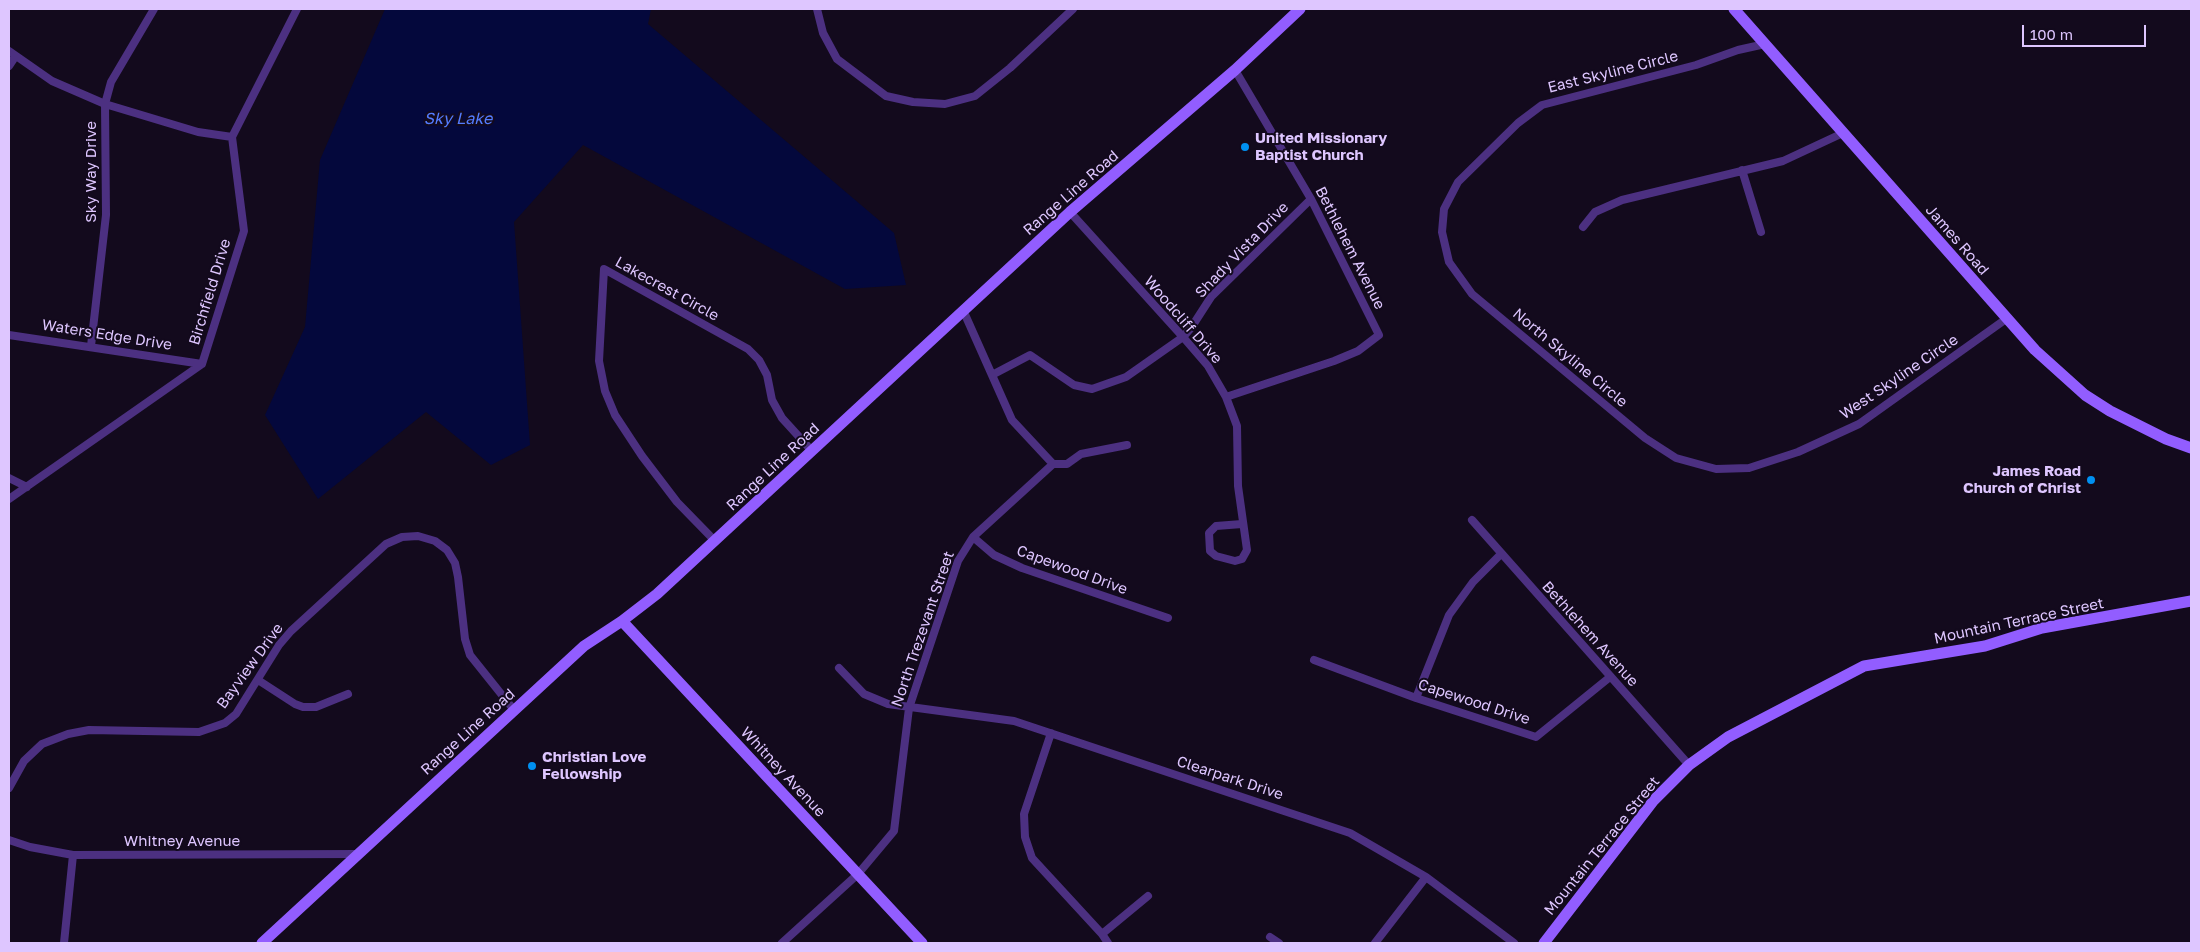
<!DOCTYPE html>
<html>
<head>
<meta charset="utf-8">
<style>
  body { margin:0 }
  #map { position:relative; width:2200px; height:952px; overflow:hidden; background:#130a1d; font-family:"Golos Text",sans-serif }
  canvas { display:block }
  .frame { position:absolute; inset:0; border:10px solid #dec6ff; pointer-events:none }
  .scale { position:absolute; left:2022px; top:25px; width:124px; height:22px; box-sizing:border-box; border:2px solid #dec6ff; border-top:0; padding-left:6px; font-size:15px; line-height:18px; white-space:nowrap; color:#dec6ff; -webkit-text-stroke:4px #130a1d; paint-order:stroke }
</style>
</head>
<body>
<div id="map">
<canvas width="2200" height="952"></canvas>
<div class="frame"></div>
<div class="scale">100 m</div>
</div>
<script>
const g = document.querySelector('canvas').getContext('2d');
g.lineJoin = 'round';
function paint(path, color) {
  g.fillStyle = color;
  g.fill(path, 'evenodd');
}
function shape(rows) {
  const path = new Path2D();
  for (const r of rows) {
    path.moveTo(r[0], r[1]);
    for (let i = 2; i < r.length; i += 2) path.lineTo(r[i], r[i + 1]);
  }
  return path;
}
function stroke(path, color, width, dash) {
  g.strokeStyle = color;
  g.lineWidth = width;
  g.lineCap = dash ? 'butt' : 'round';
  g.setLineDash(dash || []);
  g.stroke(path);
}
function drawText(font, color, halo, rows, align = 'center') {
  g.font = font + ' "Golos Text",sans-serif';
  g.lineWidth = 4;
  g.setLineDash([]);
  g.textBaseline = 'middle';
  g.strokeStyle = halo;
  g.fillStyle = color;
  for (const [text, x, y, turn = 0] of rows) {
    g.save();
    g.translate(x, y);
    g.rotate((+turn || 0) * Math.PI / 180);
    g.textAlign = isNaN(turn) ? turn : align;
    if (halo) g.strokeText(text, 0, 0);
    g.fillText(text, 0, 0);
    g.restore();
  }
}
paint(shape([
  [385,9,651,9,648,24,894,233,906,285,845,289,583,145,514,222,530,445,491,465,426,412,318,499,265,415,305,327,320,160]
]), '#04083c');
stroke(shape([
  [817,9,823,33,837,59,886,96,913,102,945,104,975,96,1010,68,1073,9],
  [1765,44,1738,50,1696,65,1542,105,1518,123,1458,182,1444,209,1442,232,1449,262,1472,294,1645,438,1676,458,1716,469,1749,468,1798,452,1859,424,2006,319],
  [9,51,52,81,105,104,198,132,232,137],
  [9,66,15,57],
  [1742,170,1761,232],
  [1070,212,1183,337,1208,366,1226,397,1237,426,1238,486,1247,550,1242,559,1235,561,1216,556,1210,551,1209,533,1216,526,1242,524],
  [1583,227,1595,212,1622,200,1783,161,1843,133],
  [963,310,1012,420,1053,464],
  [9,335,202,364],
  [91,346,106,215,105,104,111,82,154,9],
  [992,375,1030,355,1074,385,1092,389,1126,377,1183,337,1191,328,1211,297,1311,199],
  [1226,397,1334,361,1358,351,1379,335,1311,199,1235,70],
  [1053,464,1067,464,1081,454,1127,445],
  [9,478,27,487],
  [9,499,202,364,244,231,232,137,297,9],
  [1472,520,1689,765],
  [973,537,994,555,1022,568,1168,618],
  [715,541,677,502,642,456,615,415,605,391,599,361,604,269,748,349,759,360,767,375,772,400,782,418,812,451],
  [1314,660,1416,698,1536,737,1610,677],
  [839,668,864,694,888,704,1014,721,1350,833,1426,877,1514,943],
  [258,680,295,704,303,707,316,707,348,694],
  [1416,698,1449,615,1473,582,1501,554],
  [1051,733,1024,814,1025,837,1032,858,1102,934,1108,943],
  [9,788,24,761,42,744,68,734,89,730,199,732,225,723,236,714,279,645,291,631,386,544,402,537,418,536,435,541,447,550,455,563,458,577,465,639,470,655,514,710],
  [9,840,30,847,73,855,358,854],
  [1102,934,1148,896],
  [1270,937,1279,943],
  [64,943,73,855],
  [782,943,858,874,894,831,909,708,958,561,973,537,1053,464],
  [1375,943,1426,877]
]), '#4c3081', 8);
stroke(shape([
  [1734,9,2035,350,2085,395,2110,411,2166,439,2191,448],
  [622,621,922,943],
  [262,943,584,646,622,621,657,594,1070,212,1235,70,1300,9],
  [1544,943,1654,800,1689,765,1728,737,1864,666,1985,646,2042,628,2191,601]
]), '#925dff', 11);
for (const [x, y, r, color] of [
  [1245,147,5,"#0090f1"],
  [2091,480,5,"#0090f1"],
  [532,766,5,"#0090f1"]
]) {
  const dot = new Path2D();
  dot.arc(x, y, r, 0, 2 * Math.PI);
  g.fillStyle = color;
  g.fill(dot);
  stroke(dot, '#130a1d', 2);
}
drawText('15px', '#dec6ff', '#130a1d', [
  ["East Skyline Circle",1613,72,-14],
  ["Sky Way Drive",91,172,-90],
  ["Range Line Road",1071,193,-41],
  ["James Road",1957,240,49],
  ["Bethlehem Avenue",1350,248,63],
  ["Shady Vista Drive",1242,250,-46],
  ["Lakecrest Circle",667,289,29],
  ["Birchfield Drive",210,292,-73],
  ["Woodcliff Drive",1183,320,49],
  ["Waters Edge Drive",107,335,9],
  ["North Skyline Circle",1570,358,40],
  ["West Skyline Circle",1899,377,-34],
  ["Range Line Road",773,467,-43],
  ["Capewood Drive",1072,570,20],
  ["Mountain Terrace Street",2019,621,-12],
  ["North Trezevant Street",923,629,-71],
  ["Bethlehem Avenue",1590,634,48],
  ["Bayview Drive",250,666,-54],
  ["Capewood Drive",1474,702,18],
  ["Range Line Road",468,732,-42],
  ["Whitney Avenue",783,772,47],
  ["Clearpark Drive",1230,778,18],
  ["Whitney Avenue",182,841],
  ["Mountain Terrace Street",1602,846,-51]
]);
drawText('bold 15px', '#dec6ff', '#130a1d', [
  ["United Missionary",1255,138],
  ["Baptist Church",1255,155],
  ["James Road",2081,471,"right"],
  ["Church of Christ",2081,488,"right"],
  ["Christian Love",542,757],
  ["Fellowship",542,774]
], 'left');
drawText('italic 16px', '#547cff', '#130a1d', [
  ["Sky Lake",458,119]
]);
</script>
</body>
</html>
